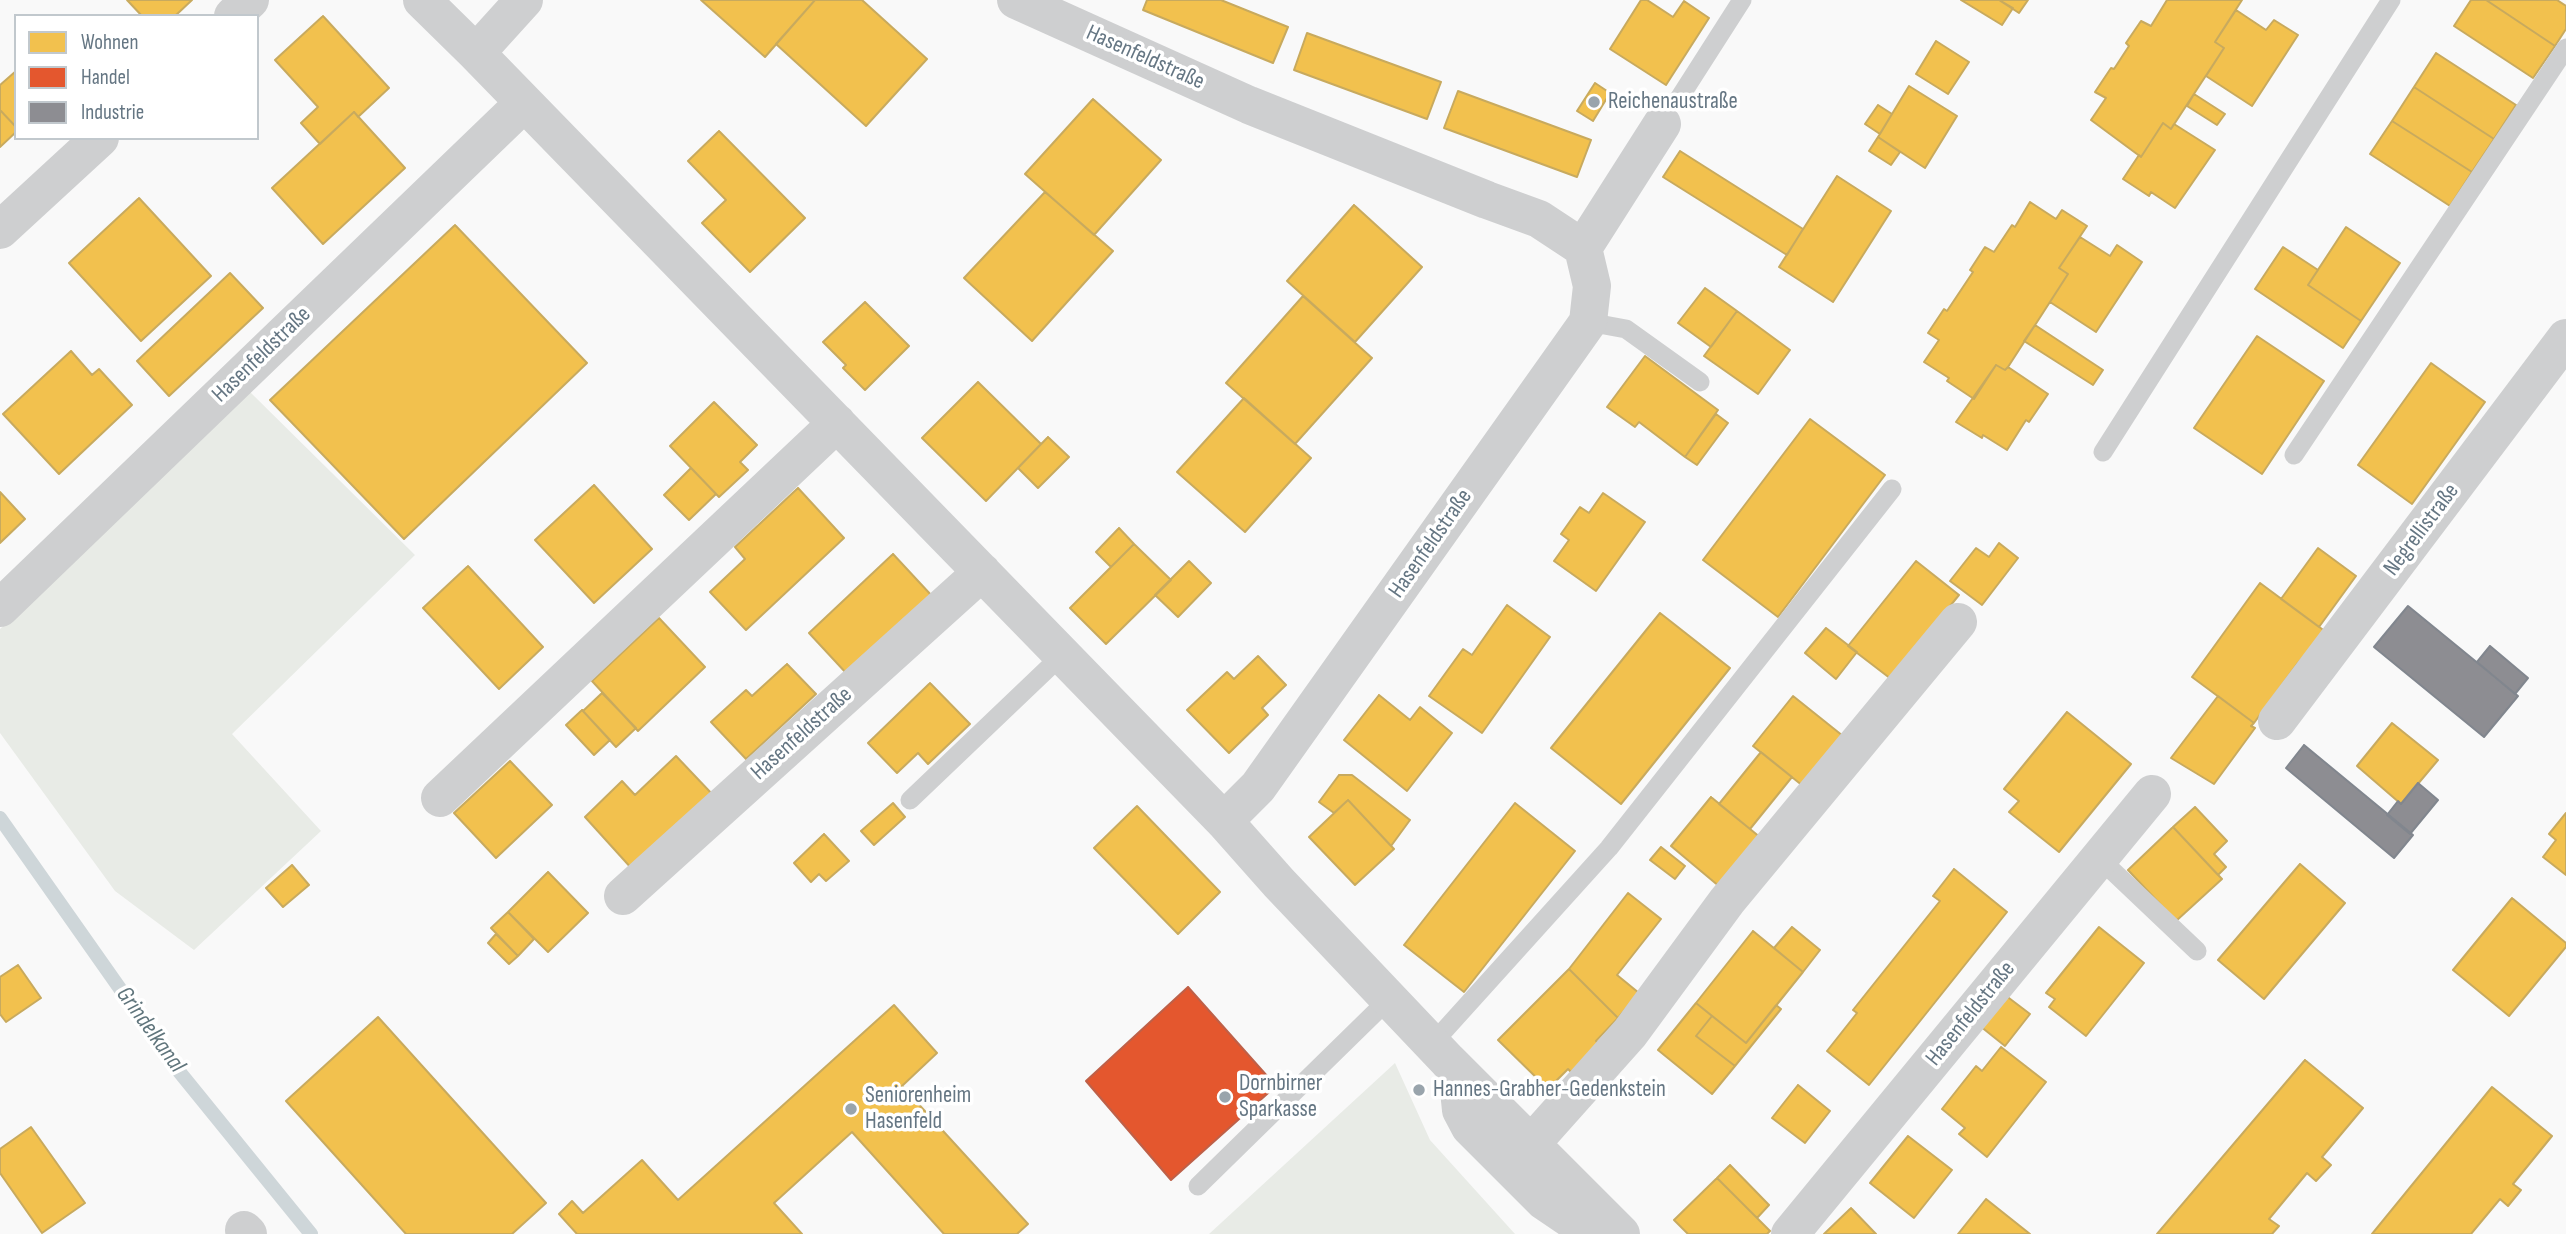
<!DOCTYPE html>
<html>
<head>
<meta charset="utf-8">
<style>
  body { margin:0 }
  #map { position:relative; width:2566px; height:1234px; overflow:hidden; background:#f9f9f9; font-family:"Sofia Sans Condensed",sans-serif }
  canvas { display:block }
  .legend { position:absolute; left:14px; top:14px; width:245px; height:126px; box-sizing:border-box; background:#fff; border:2px solid #c1c8cd; margin:0; padding:9px 12px; list-style:none; font-size:21px; color:#657683 }
  .legend li { display:flex; align-items:center; gap:14px; height:35px }
  .legend b { width:35px; border:2px solid #c1c8cd }
</style>
</head>
<body>
<div id="map">
<canvas width="2566" height="1234"></canvas>
<ul class="legend">
<li><b style="height:19px;background:#f2c14e"></b>Wohnen</li>
<li><b style="height:19px;background:#e4572e"></b>Handel</li>
<li><b style="height:19px;background:#8d8d92"></b>Industrie</li>
</ul>
</div>
<script>
const g = document.querySelector('canvas').getContext('2d');
g.lineJoin = 'round';
function paint(path, color) {
  g.fillStyle = color;
  g.fill(path, 'evenodd');
}
function shape(rows) {
  const path = new Path2D();
  for (const r of rows) {
    path.moveTo(r[0], r[1]);
    for (let i = 2; i < r.length; i += 2) path.lineTo(r[i], r[i + 1]);
  }
  return path;
}
function stroke(path, color, width, dash) {
  g.strokeStyle = color;
  g.lineWidth = width;
  g.lineCap = dash ? 'butt' : 'round';
  g.setLineDash(dash || []);
  g.stroke(path);
}
function drawText(font, color, halo, rows, align = 'center') {
  g.font = font + ' "Sofia Sans Condensed",sans-serif';
  g.lineWidth = 7;
  g.setLineDash([]);
  g.textBaseline = 'middle';
  g.strokeStyle = halo;
  g.fillStyle = color;
  for (const [text, x, y, turn = 0] of rows) {
    g.save();
    g.translate(x, y);
    g.rotate((+turn || 0) * Math.PI / 180);
    g.textAlign = isNaN(turn) ? turn : align;
    if (halo) g.strokeText(text, 0, 0);
    g.fillText(text, 0, 0);
    g.restore();
  }
}
paint(shape([
  [247,389,415,555,232,734,321,831,194,950,115,891,0,733,0,629],
  [1395,1063,1430,1140,1515,1234,1209,1234]
]), '#e8ebe6');
const homes = shape([
  [127,0,192,0,175,16,142,16,127,0],
  [701,0,815,0,765,57,701,0],
  [815,0,862,0,927,59,866,126,776,44,815,0],
  [1147,0,1221,0,1288,27,1273,63,1143,10,1147,0],
  [1641,0,1647,0,1673,17,1684,1,1709,18,1666,85,1610,49,1641,0],
  [1961,0,1999,0,2013,8,2002,25,1961,0],
  [1999,0,2028,0,2019,13,1999,0],
  [2167,0,2242,0,2215,42,2224,48,2171,129,2163,123,2141,157,2091,120,2106,98,2095,92,2111,68,2114,69,2129,46,2126,43,2141,21,2151,26,2167,0],
  [2471,0,2486,0,2555,46,2533,78,2454,26,2471,0],
  [2486,0,2557,0,2566,6,2566,29,2555,46,2486,0],
  [2236,10,2266,30,2274,20,2298,35,2252,106,2206,76,2224,48,2215,42,2236,10],
  [323,16,389,88,358,117,354,112,320,144,301,123,318,107,275,60,323,16],
  [1307,33,1441,82,1427,119,1294,70,1307,33],
  [1936,41,1969,62,1948,94,1916,74,1936,41],
  [2436,53,2516,105,2494,139,2414,87,2436,53],
  [16,71,16,127,0,110,0,85,16,71],
  [1595,83,1610,93,1593,121,1577,111,1595,83],
  [1909,86,1957,116,1925,168,1878,137,1909,86],
  [2414,87,2494,139,2472,172,2392,121,2414,87],
  [1458,91,1591,140,1577,177,1444,128,1458,91],
  [2194,94,2225,114,2217,125,2187,106,2194,94],
  [1093,99,1161,160,1094,235,1025,174,1093,99],
  [1878,105,1892,114,1880,134,1865,124,1878,105],
  [0,110,16,127,16,132,0,147,0,110],
  [354,112,405,168,323,244,272,188,354,112],
  [2392,121,2472,172,2450,206,2370,154,2392,121],
  [2163,123,2171,129,2174,124,2215,150,2175,208,2151,192,2149,196,2123,179,2139,155,2141,157,2163,123],
  [719,131,805,218,750,272,702,223,726,200,688,161,719,131],
  [1878,137,1900,152,1891,165,1869,151,1878,137],
  [1680,151,1803,229,1787,255,1663,177,1680,151],
  [1837,176,1891,211,1833,302,1779,267,1837,176],
  [1045,192,1113,251,1032,341,964,278,1045,192],
  [139,198,211,276,141,341,69,263,139,198],
  [2030,202,2056,219,2062,210,2087,226,2059,268,2068,274,2008,367,2005,370,1996,365,1974,399,1947,381,1949,378,1924,362,1939,340,1928,333,1944,309,1947,311,1973,272,1970,270,1985,247,1994,252,2012,225,2015,227,2030,202],
  [1354,205,1422,267,1355,342,1287,281,1354,205],
  [455,225,587,363,404,539,270,400,455,225],
  [2346,227,2400,263,2361,321,2308,285,2346,227],
  [2080,237,2110,256,2117,245,2142,262,2096,332,2050,302,2068,274,2059,268,2080,237],
  [2283,247,2318,270,2308,285,2361,321,2343,348,2255,289,2283,247],
  [230,273,263,308,169,396,137,361,230,273],
  [1705,288,1737,311,1711,347,1678,323,1705,288],
  [1303,296,1372,358,1295,444,1226,383,1303,296],
  [865,302,909,346,865,390,843,368,846,365,823,342,865,302],
  [1737,311,1790,350,1758,394,1704,356,1737,311],
  [2035,325,2103,370,2093,385,2024,341,2035,325],
  [2257,336,2324,381,2262,474,2194,428,2257,336],
  [71,351,92,375,99,369,132,405,59,474,3,414,71,351],
  [1645,356,1718,410,1685,457,1639,422,1635,427,1607,407,1645,356],
  [2431,363,2485,402,2412,504,2358,465,2431,363],
  [1996,365,2005,370,2008,367,2048,394,2029,422,2026,420,2007,450,1983,435,1982,438,1956,422,1996,365],
  [978,382,1041,444,986,501,922,438,978,382],
  [1244,398,1311,458,1245,532,1177,472,1244,398],
  [714,402,757,445,740,462,748,470,719,497,670,446,714,402],
  [1716,414,1728,423,1697,465,1685,457,1716,414],
  [1810,419,1885,475,1778,617,1703,560,1810,419],
  [1048,437,1069,457,1038,488,1018,468,1048,437],
  [691,468,716,494,689,520,664,495,691,468],
  [594,485,652,549,594,603,535,540,594,485],
  [798,488,844,538,746,630,710,592,745,559,735,547,798,488],
  [0,492,25,519,0,543,0,492],
  [1603,493,1645,522,1596,591,1554,561,1569,540,1561,534,1580,507,1589,513,1603,493],
  [1119,528,1134,544,1111,567,1096,552,1119,528],
  [1999,543,2018,558,1982,605,1950,581,1976,548,1989,557,1999,543],
  [1134,544,1171,580,1106,644,1070,608,1134,544],
  [2318,548,2356,576,2319,627,2281,599,2318,548],
  [893,554,932,596,847,674,809,633,893,554],
  [1189,561,1211,583,1178,617,1155,595,1189,561],
  [1916,561,1959,595,1891,679,1848,646,1916,561],
  [468,566,543,647,499,689,423,608,468,566],
  [2260,583,2326,632,2297,664,2254,723,2192,677,2260,583],
  [1507,605,1550,637,1482,733,1429,696,1463,649,1472,655,1507,605],
  [1660,613,1730,668,1621,804,1551,748,1660,613],
  [659,618,705,667,638,731,592,681,659,618],
  [1826,628,1857,652,1836,679,1805,653,1826,628],
  [1258,656,1286,685,1262,708,1268,715,1229,753,1187,710,1227,672,1234,679,1258,656],
  [787,664,816,694,746,759,711,722,746,690,752,696,787,664],
  [930,683,970,724,928,764,918,753,897,773,868,743,930,683],
  [602,693,636,728,616,747,583,711,602,693],
  [1379,695,1410,720,1420,707,1452,733,1407,791,1344,740,1379,695],
  [1793,696,1843,736,1803,786,1753,746,1793,696],
  [2218,696,2254,723,2251,726,2255,728,2214,784,2171,758,2218,696],
  [582,710,610,740,594,755,566,725,582,710],
  [2067,712,2131,764,2059,852,2009,812,2019,801,2004,789,2067,712],
  [2392,723,2438,760,2401,804,2357,766,2392,723],
  [1761,752,1792,777,1750,829,1719,804,1761,752],
  [676,756,713,795,633,870,585,817,622,781,635,795,676,756],
  [510,761,552,805,496,858,454,813,510,761],
  [1339,775,1352,775,1410,820,1391,846,1348,800,1334,813,1319,802,1339,775],
  [1711,797,1761,838,1720,887,1671,846,1711,797],
  [1348,800,1394,849,1355,885,1309,837,1348,800],
  [893,803,905,817,874,845,861,831,893,803],
  [1515,803,1575,851,1464,992,1404,945,1515,803],
  [1137,806,1220,892,1178,934,1094,848,1137,806],
  [2195,807,2227,841,2214,854,2226,867,2218,875,2173,827,2195,807],
  [2566,813,2566,875,2543,857,2556,840,2549,834,2566,813],
  [2173,827,2222,879,2176,921,2128,870,2173,827],
  [824,834,849,861,826,881,819,874,811,882,794,863,824,834],
  [1661,847,1685,866,1675,879,1650,860,1661,847],
  [2300,864,2345,903,2264,999,2218,960,2300,864],
  [292,865,309,885,283,907,266,888,292,865],
  [1954,869,2007,912,1869,1085,1827,1051,1857,1013,1853,1010,1940,901,1933,896,1954,869],
  [548,872,588,913,548,952,508,912,548,872],
  [1628,893,1661,919,1617,975,1639,993,1618,1018,1569,969,1628,893],
  [2512,898,2566,943,2566,947,2509,1016,2453,970,2512,898],
  [508,912,534,939,518,956,491,928,508,912],
  [1792,927,1820,950,1803,972,1774,948,1792,927],
  [2099,927,2144,963,2086,1036,2049,1007,2055,999,2046,993,2099,927],
  [1753,931,1803,972,1746,1043,1696,1003,1753,931],
  [496,934,518,956,509,964,488,943,496,934],
  [18,965,41,998,6,1022,0,1014,0,977,18,965],
  [1569,969,1618,1018,1596,1041,1602,1047,1574,1075,1568,1069,1548,1089,1498,1040,1569,969],
  [2005,995,2030,1014,2005,1046,1980,1026,2005,995],
  [1696,1003,1712,1016,1696,1036,1735,1066,1712,1094,1658,1050,1696,1003],
  [894,1005,937,1053,902,1086,1028,1224,1017,1234,944,1234,852,1132,774,1203,802,1234,577,1234,559,1214,572,1201,583,1213,642,1160,678,1200,894,1005],
  [1776,1005,1781,1009,1735,1066,1696,1036,1712,1016,1746,1043,1776,1005],
  [378,1017,546,1203,512,1234,406,1234,286,1101,378,1017],
  [2001,1047,2046,1082,1987,1157,1959,1134,1965,1128,1942,1109,1976,1066,1982,1071,2001,1047],
  [2305,1060,2363,1108,2322,1157,2331,1165,2316,1181,2307,1173,2269,1219,2279,1226,2272,1234,2157,1234,2305,1060],
  [1798,1085,1830,1111,1805,1143,1772,1118,1798,1085],
  [2492,1087,2552,1136,2513,1184,2521,1190,2508,1206,2500,1199,2471,1234,2372,1234,2492,1087],
  [31,1127,85,1203,42,1233,0,1173,0,1149,31,1127],
  [1908,1136,1952,1170,1914,1218,1870,1183,1908,1136],
  [1730,1165,1769,1205,1757,1218,1717,1178,1730,1165],
  [1717,1178,1770,1231,1767,1234,1688,1234,1674,1220,1717,1178],
  [1986,1199,2030,1234,1958,1234,1986,1199],
  [1851,1208,1876,1234,1824,1234,1851,1208]
]);
paint(homes, '#f2c14e');
stroke(homes, '#c8aa5e', 2);
const shops = shape([
  [1188,987,1276,1086,1171,1180,1086,1081,1188,987]
]);
paint(shops, '#e4572e');
stroke(shops, '#be6048', 2);
const industry = shape([
  [2408,606,2518,696,2484,737,2374,647,2408,606],
  [2490,646,2528,678,2515,694,2477,662,2490,646],
  [2304,745,2413,835,2394,858,2286,768,2304,745],
  [2418,783,2438,800,2410,834,2387,815,2398,801,2401,804,2418,783]
]);
paint(industry, '#8d8d92');
stroke(industry, '#81868e', 2);
stroke(shape([
  [0,818,173,1064,311,1234]
]), '#ced6d9', 14);
stroke(shape([
  [1678,100,1742,0],
  [1588,322,1626,329,1700,382],
  [2103,452,2391,0],
  [2294,455,2566,48],
  [910,800,1062,655],
  [2099,858,2197,951],
  [1432,1044,1609,848,1892,489],
  [1198,1186,1389,999]
]), '#cecfd0', 19);
stroke(shape([
  [422,0,476,53,1224,821,1279,883,1448,1061,1621,1234],
  [1016,0,1249,105,1487,200,1539,219,1583,248,1592,286,1588,322,1258,787,1224,821],
  [233,16,250,0],
  [476,53,524,0],
  [0,230,100,138],
  [1583,248,1662,124],
  [0,608,524,103],
  [2277,721,2566,338],
  [440,798,837,423],
  [623,896,982,572],
  [1457,1070,1461,1110,1470,1127,1544,1201,1572,1220,1608,1221],
  [1531,1144,1630,1033,1727,901,1958,622],
  [244,1230,248,1234],
  [1790,1234,2152,794]
]), '#cecfd0', 38);
for (const [x, y, r, color] of [
  [1594,102,7,"#99a4ac"],
  [1419,1090,7,"#99a4ac"],
  [1225,1097,7,"#99a4ac"],
  [851,1109,7,"#99a4ac"]
]) {
  const dot = new Path2D();
  dot.arc(x, y, r, 0, 2 * Math.PI);
  g.fillStyle = color;
  g.fill(dot);
  stroke(dot, '#fff', 2.5);
}
drawText('23px', '#657683', '#fff', [
  ["Hasenfeldstraße",1145,58,24],
  ["Hasenfeldstraße",262,355,-44],
  ["Negrellistraße",2422,530,-53],
  ["Hasenfeldstraße",1431,544,-55],
  ["Hasenfeldstraße",802,734,-42],
  ["Hasenfeldstraße",1971,1014,-51]
]);
drawText('23px', '#657683', '#fff', [
  ["Reichenaustraße",1608,102],
  ["Dornbirner",1239,1084],
  ["Sparkasse",1239,1110],
  ["Hannes-Grabher-Gedenkstein",1433,1090],
  ["Seniorenheim",865,1096],
  ["Hasenfeld",865,1122]
], 'left');
drawText('italic 24px', '#60757c', '#fff', [
  ["Grindelkanal",150,1030,54]
]);
</script>
</body>
</html>
